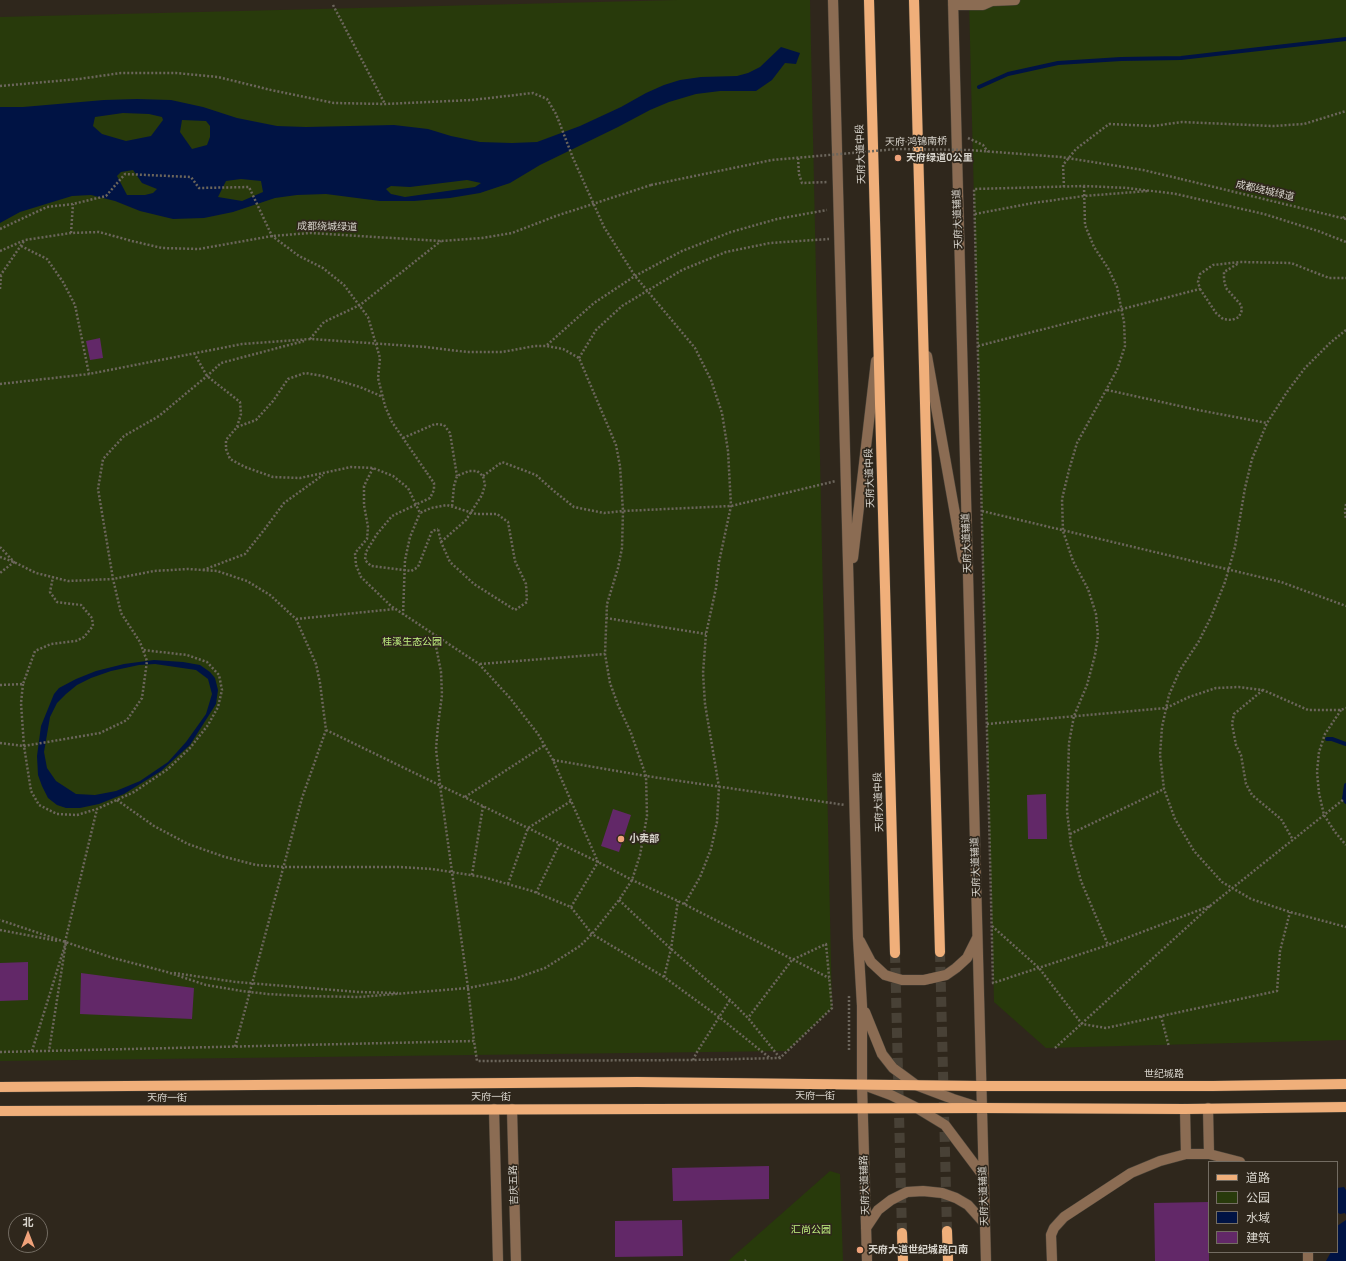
<!DOCTYPE html>
<html>
<head>
<meta charset="utf-8">
<style>
  body { margin:0 }
  #map { position:relative; width:1346px; height:1261px; overflow:hidden; background:#2f271c; font-family:Manrope,"Noto Sans SC",sans-serif }
  canvas { display:block }
  .legend { position:absolute; left:1208px; top:1161px; width:130px; height:92px; box-sizing:border-box; background:#2f271c; border:1px solid #736c62; margin:0; padding:5px 7px; list-style:none; font-size:12px; color:#d8d4cc }
  .legend li { display:flex; align-items:center; gap:8px; height:20px }
  .legend b { width:20px; border:1px solid #736c62 }
  .north { position:absolute; left:8px; top:1213px; width:40px; height:40px; box-sizing:border-box; background:#2f271c; border:1px solid #736c62; border-radius:50%; rotate:0deg; font-size:11px; font-weight:700; line-height:16px; text-align:center; color:#d8d4cc }
  .north::after { content:''; display:block; margin:auto; width:14px; height:18px; background:#f0a27a; clip-path:polygon(50% 0,100% 100%,50% 72%,0 100%) }
</style>
</head>
<body>
<div id="map">
<canvas width="1346" height="1261"></canvas>
<ul class="legend">
<li><b style="height:5px;background:#f0af7a"></b>道路</li>
<li><b style="height:11px;background:#283a0b"></b>公园</li>
<li><b style="height:11px;background:#001344"></b>水域</li>
<li><b style="height:11px;background:#622868"></b>建筑</li>
</ul>
<div class="north">北</div>
</div>
<script>
const g = document.querySelector('canvas').getContext('2d');
g.lineJoin = 'round';
function paint(path, color) {
  g.fillStyle = color;
  g.fill(path, 'evenodd');
}
function shape(rows) {
  const path = new Path2D();
  for (const r of rows) {
    path.moveTo(r[0], r[1]);
    for (let i = 2; i < r.length; i += 2) path.lineTo(r[i], r[i + 1]);
  }
  return path;
}
function stroke(path, color, width, dash) {
  g.strokeStyle = color;
  g.lineWidth = width;
  g.lineCap = dash ? 'butt' : 'round';
  g.setLineDash(dash || []);
  g.stroke(path);
}
function drawText(font, color, halo, rows, align = 'center') {
  g.font = font + ' Manrope,"Noto Sans SC",sans-serif';
  g.lineWidth = 3.5;
  g.setLineDash([]);
  g.textBaseline = 'middle';
  g.strokeStyle = halo;
  g.fillStyle = color;
  for (const [text, x, y, turn = 0] of rows) {
    g.save();
    g.translate(x, y);
    g.rotate((+turn || 0) * Math.PI / 180);
    g.textAlign = isNaN(turn) ? turn : align;
    if (halo) g.strokeText(text, 0, 0);
    g.fillText(text, 0, 0);
    g.restore();
  }
}
paint(shape([
  [677,0,810,0,832,1008,787,1051,0,1061,0,17],
  [969,0,1346,0,1346,1040,1046,1048,994,1002],
  [830,1171,840,1174,843,1261,728,1261]
]), '#283a0b');
paint(shape([
  [781,47,800,53,796,64,785,63,772,80,756,91,720,91,696,94,669,102,650,110,618,127,540,165,510,183,480,193,450,198,414,201,380,201,326,194,297,195,275,198,233,212,204,218,173,219,140,211,115,201,91,195,72,196,20,212,0,223,0,107,23,107,104,100,137,99,171,100,203,107,237,118,277,126,306,127,394,125,428,129,451,136,480,142,512,143,537,142,580,126,621,107,646,93,664,85,680,80,701,77,737,76,748,73,760,67],
  [123,113,149,114,162,117,163,120,151,136,126,141,102,134,93,126,95,117],
  [182,120,206,121,210,126,210,137,207,145,192,149,180,132],
  [133,170,142,183,157,189,153,193,145,195,127,195,117,176,121,172],
  [241,179,261,181,263,192,242,201,218,197,226,181],
  [467,180,481,183,475,187,405,197,391,194,386,189,391,186,410,187],
  [154,660,183,662,200,665,210,672,215,678,218,690,216,704,190,745,161,771,124,794,99,804,80,808,66,808,57,805,48,798,42,786,38,775,37,756,41,726,54,694,59,688,76,679,96,671,124,664],
  [155,664,196,670,208,679,212,694,206,714,186,742,168,762,140,781,116,791,95,795,76,794,56,781,47,768,44,752,50,717,57,703,66,694,77,685,91,678,111,671,139,665],
  [1344,1187,1346,1190,1346,1215,1345,1213,1340,1214,1337,1212,1337,1188],
  [1346,1220,1346,1261,1326,1261,1331,1252,1337,1252,1337,1226]
]), '#001344');
stroke(shape([
  [979,87,1008,74,1058,63,1121,59,1181,58,1346,39],
  [1327,739,1332,739,1346,744],
  [1346,785,1344,799,1346,802]
]), '#001344', 4);
paint(shape([
  [100,338,103,358,90,360,86,341],
  [1046,794,1047,839,1028,839,1027,795],
  [613,809,631,815,619,852,601,846],
  [28,962,28,1000,0,1001,0,963],
  [81,973,194,988,192,1019,80,1014],
  [769,1166,769,1199,673,1201,672,1168],
  [1209,1202,1209,1261,1155,1261,1154,1203],
  [682,1220,683,1256,615,1257,615,1221]
]), '#622868');
stroke(shape([
  [940,952,947,1231],
  [895,953,902,1233]
]), '#484136', 10, [10, 5]);
const minor = shape([
  [833,0,858,938,862,1006,862,1085,867,1261],
  [953,0,986,1261],
  [953,5,983,5,992,1,1015,0],
  [927,356,963,559],
  [853,558,876,361],
  [860,941,871,962,885,975,902,980,924,980,946,975,956,968,967,958,977,938],
  [865,1012,882,1054,893,1068,916,1085,953,1099,978,1107],
  [864,1085,891,1095,917,1108,945,1125,984,1177],
  [1208,1108,1209,1154,1240,1162],
  [494,1109,498,1261],
  [512,1109,516,1261],
  [1186,1154,1209,1154],
  [866,1228,878,1210,891,1200,907,1192,923,1191,942,1193,956,1198,968,1205,985,1224],
  [1308,1252,1308,1261],
  [1052,1261,1051,1235,1054,1228,1064,1217,1131,1173,1160,1161,1186,1154,1185,1109]
]);
const major = shape([
  [869,0,895,953],
  [914,0,940,952],
  [0,1087,637,1082,981,1086,1213,1086,1346,1084],
  [0,1111,982,1108,1185,1109,1346,1107],
  [947,1231,948,1261],
  [902,1233,903,1261]
]);
stroke(minor, '#4a4338', 11);
stroke(major, '#4a4338', 11);
stroke(shape([
  [333,5,385,104],
  [0,86,79,79,121,73,176,73,218,77,271,90,334,103,385,104,472,100,533,93,547,99,556,114,573,158,604,227,635,276,695,348,711,380,722,413,728,451,731,506,719,562,716,588,706,634,703,673,705,704,719,787,717,822,711,849,700,877,684,905],
  [968,138,983,145,988,152],
  [798,158,799,174,802,183,828,182],
  [1181,179,1346,219],
  [1084,186,1085,225,1094,247,1108,268,1117,287,1124,322,1125,346,1117,370,1077,443,1069,470,1062,499,1063,531,1073,561,1088,589,1096,614,1098,636,1095,655,1087,685,1074,716,1069,743,1067,811,1071,845,1081,881,1108,945],
  [1064,187,1063,165,1076,149,1109,124,1153,126,1182,122,1273,126,1304,124,1346,111],
  [975,214,1033,203,1084,196,1148,191],
  [1343,218,1346,215],
  [0,229,47,207,73,204,106,196,125,174,191,177,199,188,249,187,272,236,299,256,323,268,344,285,368,317,380,358,378,378,385,406,392,422,427,473],
  [71,233,73,204],
  [21,246,47,259,63,282,75,305,89,374],
  [0,251,25,240,71,233,99,232,132,241,162,248,199,249,272,236,310,233,441,241,482,238,512,233,556,216,651,185],
  [0,276,24,241],
  [0,289,1,276],
  [1200,289,1216,313,1223,319,1232,320,1239,317,1242,310,1241,305,1226,288,1224,280,1224,272,1239,263],
  [1346,330,1330,343,1305,368,1287,392,1267,423,1252,459,1245,488,1235,547,1225,582,1211,617,1199,641,1180,670,1169,695,1162,727,1160,755,1164,789,1175,819,1194,851,1222,882,1251,899,1290,912,1346,927],
  [310,339,324,322,360,305,441,241],
  [547,345,594,303,635,276,682,251,731,232,777,219,827,210],
  [978,346,1200,289,1198,282,1200,274,1213,265,1240,262,1291,263,1329,278,1346,278],
  [194,353,207,376,240,402,241,414,237,427,226,440,226,449,230,459,245,467,273,477,300,478,351,467,373,468,393,476,408,488,420,513,431,508,447,505,476,514,497,514,508,522,515,561,526,584,527,602,515,610,474,584,450,562,441,542,438,529],
  [579,358,596,330,622,306,682,270,726,252,770,243,829,239],
  [0,384,89,374,242,344,311,339,426,347,467,352,502,352,535,346,547,346,563,349,579,358,616,445,620,466,623,511,622,548,618,568,607,604,605,654,610,683,618,705,631,733,646,776,647,816,640,855,632,880,619,900,592,934,580,946,545,968,514,979,468,988,359,997,304,996,267,994,242,991,206,985,167,972,113,958,0,920],
  [1107,390,1198,410,1267,423],
  [237,427,256,420,273,401,288,379,305,373,323,376,360,387,383,397],
  [403,438,435,424,444,425,450,433,457,476],
  [373,468,364,486,364,505,368,527,367,539,355,553,356,565,361,577,391,606,479,664,510,698,538,734,553,760,598,862,571,907],
  [483,476,502,462,536,475,554,491,574,507,604,513,623,511,731,506,836,481],
  [1346,504,1345,512,1346,519],
  [982,511,1281,582,1346,606],
  [441,542,466,520,482,495,485,485,483,476,477,471,469,471,457,476,454,486,452,507],
  [0,547,14,562,0,573],
  [0,557,14,562,36,573,68,581,113,579,154,571,188,569,217,571,247,581,270,595,296,619,316,664,320,683,326,730,302,798,235,1047],
  [203,570,245,554,264,530,284,503,323,475],
  [403,615,405,560,410,537,420,513],
  [606,618,706,634],
  [296,619,395,609],
  [434,636,441,672,442,695,438,725,436,749,440,785,468,988,474,1041],
  [480,664,605,654],
  [23,684,21,703,24,746,31,791,39,805,57,814,77,815,97,809,134,792,168,769,190,748,208,725,218,707,222,690,219,675,207,662,187,655,143,650],
  [0,685,23,684,35,651,51,644,76,641,84,637,93,626,92,618,81,605,57,602,50,592,53,577],
  [1263,690,1234,714,1232,724,1236,745,1241,755,1246,784,1252,795,1281,819,1293,840],
  [1341,710,1325,734,1319,752,1317,772,1319,793,1324,815,1335,832,1346,845],
  [987,724,1166,708,1189,697,1216,688,1239,687,1263,690,1308,710,1341,710,1346,708],
  [326,730,598,862,632,880,678,901,829,978],
  [0,743,24,746,100,733,127,720,142,698,147,661,140,642,121,613,113,579,98,489,103,459,124,436,159,416,207,376,221,363,304,341],
  [553,760,646,776,845,805],
  [465,797,545,745],
  [117,800,154,826,188,844,225,857,256,865,284,867,400,867,432,869,483,877,532,891,571,907,592,934,664,977,719,1017,770,1058],
  [1070,834,1164,789],
  [472,875,483,806],
  [508,884,528,828,571,801],
  [536,893,560,843],
  [619,900,671,949,730,1000,748,1018,780,1058],
  [1210,906,1344,799],
  [992,926,1039,968,1082,1024,1106,1028,1277,991,1280,951,1290,912],
  [0,930,58,941],
  [65,942,97,809],
  [174,973,236,982,358,992,398,993],
  [664,977,671,949,678,901],
  [849,996,849,1051],
  [1161,1016,1169,1047],
  [1055,1048,1210,906,1108,945,993,983,974,189,1084,186,1128,188,1176,194,1264,214,1318,231,1346,242],
  [32,1051,66,942,49,1051],
  [0,1052,474,1041,477,1061,693,1060,780,1058,832,1008,826,944,792,960,748,1018],
  [693,1060,697,1052,730,1000],
  [745,1261,746,1260]
]), '#6c665c', 2.5, [2, 2]);
stroke(minor, '#8b6c53', 10);
stroke(major, '#f0af7a', 10);
stroke(shape([
  [651,185,772,160,897,149,969,150,1061,157,1143,170,1181,179],
  [427,473,434,483,434,490,430,498,392,516,377,534,366,552,365,560,371,566,411,571,418,567,432,531,438,529]
]), '#6c665c', 2.5, [2, 2]);
for (const [x, y, r, color] of [
  [898,158,4,"#f0a27a"],
  [621,839,4,"#f0a27a"],
  [860,1250,4,"#f0a27a"]
]) {
  const dot = new Path2D();
  dot.arc(x, y, r, 0, 2 * Math.PI);
  g.fillStyle = color;
  g.fill(dot);
  stroke(dot, '#2f271c', 1.5);
}
drawText('10px', '#d8d4cc', '#2f271c', [
  ["天府·鸿锦南桥",916,142,-1],
  ["天府大道中段",861,154,-92],
  ["成都绕城绿道",1265,191,13],
  ["天府大道辅道",958,219,-92],
  ["成都绕城绿道",327,227,1],
  ["天府大道中段",870,478,-92],
  ["天府大道辅道",967,543,-92],
  ["天府大道中段",879,802,-92],
  ["天府大道辅道",976,867,-92],
  ["世纪城路",1164,1074],
  ["天府一街",815,1096],
  ["天府一街",491,1097],
  ["天府一街",167,1098],
  ["吉庆五路",514,1185,-92],
  ["天府大道辅路",865,1185,-92],
  ["天府大道辅道",984,1196,-92]
]);
drawText('bold 10px', '#d8d4cc', '#2f271c', [
  ["天府绿道0公里",906,158],
  ["小卖部",629,839],
  ["天府大道世纪城路口南",868,1250]
], 'left');
drawText('10px', '#c1f281', '#2f271c', [
  ["桂溪生态公园",412,642],
  ["汇尚公园",811,1230]
]);
</script>
</body>
</html>
